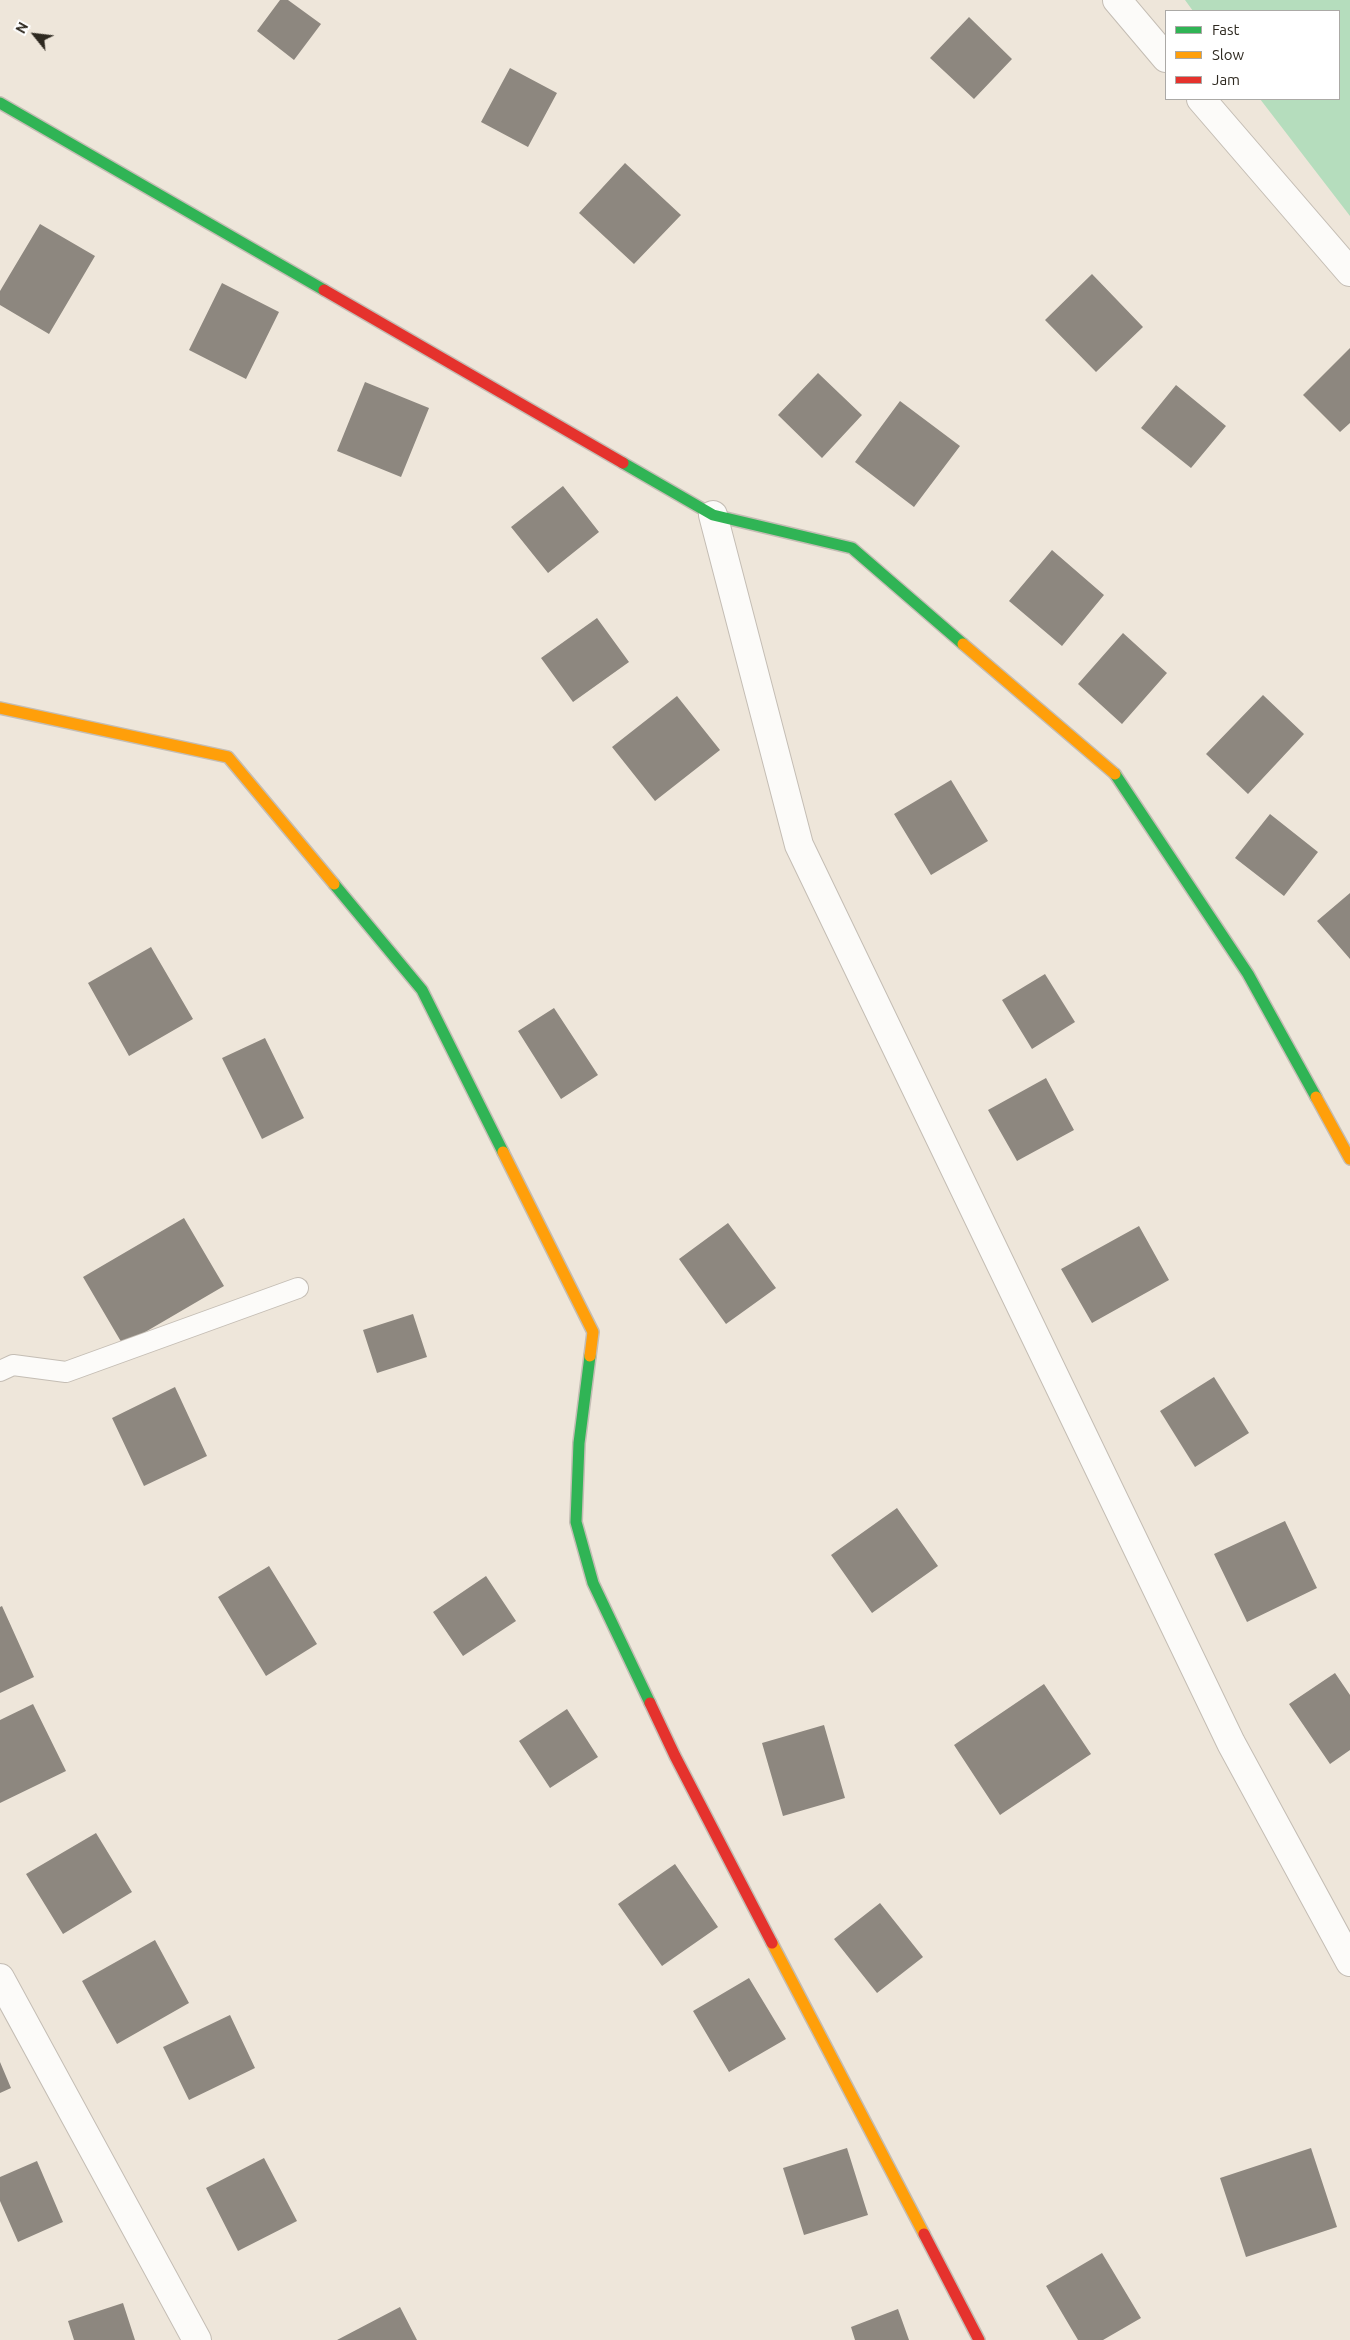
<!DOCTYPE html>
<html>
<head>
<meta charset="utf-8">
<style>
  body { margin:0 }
  #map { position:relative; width:1350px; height:2340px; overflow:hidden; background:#eee6da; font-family:Ubuntu,sans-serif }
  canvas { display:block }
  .legend { position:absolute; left:1165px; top:10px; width:175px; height:90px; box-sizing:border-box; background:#fff; border:1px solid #aba9a6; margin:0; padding:6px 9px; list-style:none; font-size:15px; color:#2e2920 }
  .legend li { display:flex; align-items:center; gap:10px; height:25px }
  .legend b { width:25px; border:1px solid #aba9a6 }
  .north { position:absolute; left:10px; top:10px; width:50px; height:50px; -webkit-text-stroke:4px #fff; paint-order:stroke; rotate:299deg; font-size:14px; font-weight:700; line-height:20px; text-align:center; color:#2e2920 }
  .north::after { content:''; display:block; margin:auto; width:18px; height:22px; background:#2e2920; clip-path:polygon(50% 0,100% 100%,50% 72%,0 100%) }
</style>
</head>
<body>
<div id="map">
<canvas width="1350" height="2340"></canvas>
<ul class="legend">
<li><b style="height:6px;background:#30b455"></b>Fast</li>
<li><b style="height:6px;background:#ff9f0a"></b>Slow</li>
<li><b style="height:6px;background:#e5322d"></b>Jam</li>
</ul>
<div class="north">N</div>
</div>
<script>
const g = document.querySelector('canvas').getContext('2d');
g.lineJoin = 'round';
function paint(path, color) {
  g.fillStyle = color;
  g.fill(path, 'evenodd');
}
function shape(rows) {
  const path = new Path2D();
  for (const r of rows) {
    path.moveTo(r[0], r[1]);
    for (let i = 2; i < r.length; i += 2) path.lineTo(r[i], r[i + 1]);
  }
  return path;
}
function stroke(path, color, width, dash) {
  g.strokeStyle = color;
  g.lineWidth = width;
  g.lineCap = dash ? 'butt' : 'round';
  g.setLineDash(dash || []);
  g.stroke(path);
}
paint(shape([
  [1185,0,1350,0,1350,216,1260,99,1339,99,1339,11,1193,11]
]), '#b5ddbd');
paint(shape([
  [280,0,288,0,321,24,294,60,257,31],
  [969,17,1012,59,974,99,930,58],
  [510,68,557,93,528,147,481,122],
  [625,163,681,215,634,264,579,213],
  [40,224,95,256,49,334,0,305,0,291],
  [1092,274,1143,327,1096,372,1045,320],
  [222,283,279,312,246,379,189,350],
  [1350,348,1350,423,1340,432,1303,395],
  [818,373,862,415,822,458,778,415],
  [365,382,429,408,401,477,337,451],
  [1176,385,1226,426,1191,468,1141,428],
  [900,401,960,446,914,507,855,462],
  [563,486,599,532,548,573,511,527],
  [1052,550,1104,595,1062,646,1009,601],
  [597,618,629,662,573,702,541,658],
  [1123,633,1167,673,1122,724,1078,684],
  [1263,695,1304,734,1248,794,1206,754],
  [677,696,720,750,655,801,612,747],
  [951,780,988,841,931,875,894,814],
  [1270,814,1318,852,1284,896,1235,858],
  [1350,893,1350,959,1317,921],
  [151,947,193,1019,129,1056,88,983],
  [1045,974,1075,1022,1032,1049,1002,1000],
  [554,1008,598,1075,561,1099,518,1031],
  [265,1038,304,1118,262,1139,222,1058],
  [1046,1078,1074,1130,1017,1161,988,1110],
  [184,1218,224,1286,123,1345,83,1277],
  [728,1223,776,1288,726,1324,679,1259],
  [1139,1226,1169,1280,1092,1323,1061,1269],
  [413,1314,427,1357,377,1373,363,1330],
  [1214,1377,1249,1433,1195,1467,1160,1411],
  [175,1387,207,1456,144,1486,112,1418],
  [897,1508,938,1566,872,1613,831,1555],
  [1285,1521,1317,1588,1247,1622,1214,1554],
  [269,1566,317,1644,266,1676,218,1597],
  [486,1576,516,1621,463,1656,433,1612],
  [2,1606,34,1677,0,1693,0,1607],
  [1335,1673,1350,1695,1350,1750,1330,1764,1289,1704],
  [1044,1684,1091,1754,1000,1815,954,1745],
  [33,1704,66,1771,0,1803,0,1720],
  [567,1709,598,1757,550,1788,519,1741],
  [824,1725,845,1798,783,1816,762,1743],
  [96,1833,132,1892,63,1934,26,1874],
  [675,1864,718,1927,662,1966,618,1904],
  [880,1903,923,1957,877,1993,834,1939],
  [155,1940,189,2003,117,2044,82,1981],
  [749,1978,786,2039,729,2072,693,2011],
  [230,2015,255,2068,189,2100,163,2047],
  [0,2062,11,2088,0,2093],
  [847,2148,868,2215,804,2235,783,2168],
  [1311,2148,1337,2227,1246,2257,1220,2178],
  [264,2158,297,2221,238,2251,206,2188],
  [37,2161,63,2222,18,2242,0,2201,0,2177],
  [1102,2253,1141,2318,1103,2340,1078,2340,1046,2286],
  [123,2303,135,2340,74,2340,68,2321],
  [400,2307,417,2340,337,2340],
  [898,2309,909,2340,855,2340,851,2327]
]), '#8d877f');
const lane = shape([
  [0,1371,13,1365,66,1372,298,1288]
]);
const street = shape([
  [1117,0,1166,58],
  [1201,99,1350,272],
  [713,515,799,845,1231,1743,1350,1962],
  [0,1978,197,2340]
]);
const fast = shape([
  [0,103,324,290],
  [623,463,713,515,852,548,963,644],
  [1115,774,1248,974,1316,1097],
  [334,884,422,990,503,1152],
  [590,1356,579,1443,576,1522,593,1583,650,1703]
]);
const slow = shape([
  [963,644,1115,774],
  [0,708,228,757,334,884],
  [1316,1097,1350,1159],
  [503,1152,593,1332,590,1356],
  [772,1943,924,2234]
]);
const jam = shape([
  [324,290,623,463],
  [650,1703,675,1756,772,1943],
  [924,2234,979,2340]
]);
stroke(lane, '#c4bdb4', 22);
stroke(street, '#c4bdb4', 30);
stroke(fast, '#c4bdb4', 14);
stroke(slow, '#c4bdb4', 14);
stroke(jam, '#c4bdb4', 14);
stroke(lane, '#fcfbf9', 20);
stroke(street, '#fcfbf9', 28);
stroke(fast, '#30b455', 11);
stroke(slow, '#ff9f0a', 11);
stroke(jam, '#e5322d', 11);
</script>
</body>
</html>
